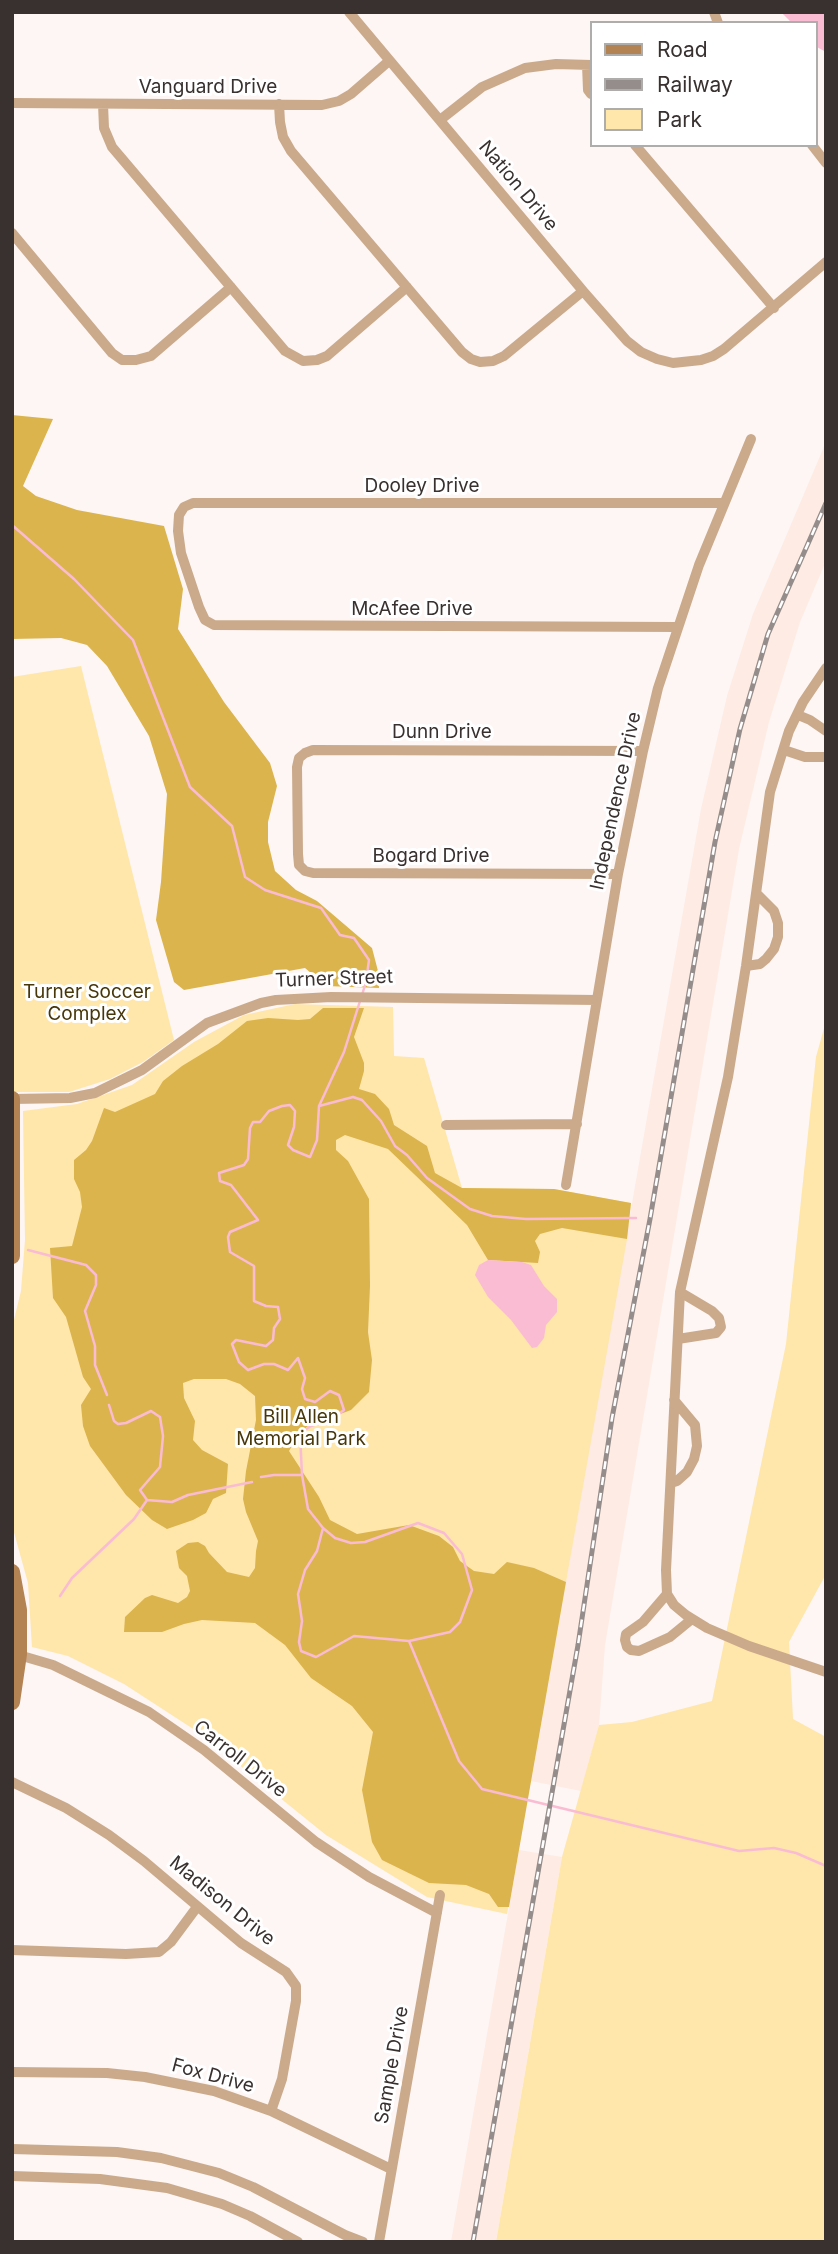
<!DOCTYPE html>
<html>
<head>
<meta charset="utf-8">
<style>
  body { margin:0 }
  #map { position:relative; width:838px; height:2254px; overflow:hidden; background:#fdf6f4; font-family:Inter,sans-serif }
  canvas { display:block }
  .frame { position:absolute; inset:0; border:14px solid #38312f; pointer-events:none }
  .legend { position:absolute; left:590px; top:21px; width:228px; height:126px; box-sizing:border-box; background:#fff; border:2px solid #afadac; margin:0; padding:9px 12px; list-style:none; font-size:21px; color:#38312f }
  .legend li { display:flex; align-items:center; gap:14px; height:35px }
  .legend b { width:35px; border:2px solid #afadac }
</style>
</head>
<body>
<div id="map">
<canvas width="838" height="2254"></canvas>
<div class="frame"></div>
<ul class="legend">
<li><b style="height:9px;background:#b48354"></b>Road</li>
<li><b style="height:9px;background:#948d8b"></b>Railway</li>
<li><b style="height:19px;background:#ffe6aa"></b>Park</li>
</ul>
</div>
<script>
const g = document.querySelector('canvas').getContext('2d');
g.lineJoin = 'round';
function paint(path, color) {
  g.fillStyle = color;
  g.fill(path, 'evenodd');
}
function shape(rows) {
  const path = new Path2D();
  for (const r of rows) {
    path.moveTo(r[0], r[1]);
    for (let i = 2; i < r.length; i += 2) path.lineTo(r[i], r[i + 1]);
  }
  return path;
}
function stroke(path, color, width, dash) {
  g.strokeStyle = color;
  g.lineWidth = width;
  g.lineCap = dash ? 'butt' : 'round';
  g.setLineDash(dash || []);
  g.stroke(path);
}
function drawText(font, color, halo, rows, align = 'center') {
  g.font = font + ' Inter,sans-serif';
  g.lineWidth = 6;
  g.setLineDash([]);
  g.textBaseline = 'middle';
  g.strokeStyle = halo;
  g.fillStyle = color;
  for (const [text, x, y, turn = 0] of rows) {
    g.save();
    g.translate(x, y);
    g.rotate((+turn || 0) * Math.PI / 180);
    g.textAlign = isNaN(turn) ? turn : align;
    if (halo) g.strokeText(text, 0, 0);
    g.fillText(text, 0, 0);
    g.restore();
  }
}
paint(shape([
  [826,442,826,561,800,622,769,722,739,849,605,1645,599,1725,581,1791,531,1781,701,809,727,696,753,614],
  [519,1850,562,1857,496,2242,451,2242]
]), '#feebe3');
paint(shape([
  [81,666,174,1040,143,1062,110,1079,69,1092,12,1092,12,677],
  [295,1004,393,1007,394,1056,424,1058,462,1188,554,1189,631,1203,627,1239,507,1914,427,1897,326,1835,201,1734,124,1684,68,1656,32,1647,28,1583,12,1525,12,1328,21,1291,25,1240,23,1111,77,1104,132,1085,194,1042,244,1015],
  [826,1021,826,1574,789,1642,793,1719,826,1737,826,2242,496,2242,562,1857,599,1725,632,1722,712,1701,786,1344,816,1057]
]), '#ffe6aa');
paint(shape([
  [12,415,53,419,23,486,36,496,77,510,164,526,183,589,178,629,224,702,270,763,277,786,268,822,268,842,275,871,296,890,317,901,372,948,378,971,379,988,326,986,305,968,184,990,174,982,156,920,161,882,167,794,149,736,107,666,87,645,61,638,12,639],
  [323,1008,364,1008,354,1037,364,1063,364,1071,359,1089,375,1094,389,1109,394,1125,427,1146,435,1173,462,1188,554,1189,631,1203,627,1239,562,1228,540,1234,535,1241,540,1252,538,1263,488,1260,467,1225,388,1149,345,1135,336,1140,336,1150,348,1161,369,1199,370,1286,368,1332,372,1360,369,1392,351,1410,308,1426,299,1434,289,1451,319,1497,330,1520,357,1534,409,1525,439,1536,453,1547,460,1561,474,1571,494,1574,507,1562,534,1568,566,1582,509,1907,498,1907,489,1894,466,1885,429,1883,382,1860,372,1842,362,1790,373,1732,352,1706,311,1678,285,1645,255,1623,202,1620,184,1624,162,1632,124,1632,125,1617,145,1598,152,1595,178,1603,187,1597,190,1591,187,1576,179,1568,176,1551,188,1543,198,1542,205,1546,209,1553,227,1572,249,1577,255,1568,256,1551,258,1541,246,1512,243,1499,246,1471,256,1420,255,1396,240,1384,226,1379,194,1379,183,1383,184,1398,195,1421,193,1440,202,1450,228,1464,226,1493,213,1499,206,1513,193,1520,167,1529,152,1520,126,1495,90,1446,83,1426,81,1405,91,1389,83,1377,66,1317,53,1298,50,1248,72,1246,82,1207,80,1192,74,1179,74,1160,86,1150,92,1141,104,1108,115,1112,155,1094,163,1081,182,1066,218,1044,247,1021,268,1018,298,1020,310,1019]
]), '#dcb44d');
paint(shape([
  [781,12,826,12,826,52,815,46,815,23,792,23],
  [488,1260,522,1262,531,1265,544,1286,557,1299,557,1312,546,1325,544,1338,537,1347,532,1348,511,1320,488,1297,475,1275,479,1265]
]), '#fabcd3');
stroke(shape([
  [12,525,74,579,133,640,190,787,232,826,245,877,265,890,321,908,340,935,354,938,369,960,366,982,362,995],
  [360,1001,344,1052,319,1106,317,1140,310,1157,293,1150,288,1145,294,1127,295,1111,290,1105,282,1106,269,1111,260,1122,253,1122,250,1128,248,1159,244,1165,219,1173,220,1181,231,1185,258,1220,230,1232,228,1237,230,1252,254,1266,254,1301,266,1306,278,1307,280,1319,274,1328,273,1340,266,1346,236,1340,232,1344,239,1362,248,1370,264,1364,274,1364,288,1370,298,1358,305,1378,302,1389,305,1399,315,1402,330,1391,339,1395,344,1410,332,1419,311,1426,300,1433,302,1475,308,1509,323,1528,317,1551,305,1570,298,1594,302,1621,299,1642,301,1651,316,1657,354,1636,409,1641,459,1761,482,1789,739,1851,774,1848,796,1853,826,1866],
  [319,1106,353,1097,362,1100,381,1121,395,1146,407,1155,427,1178,470,1209,492,1216,526,1219,636,1218],
  [28,1250,86,1265,96,1275,96,1285,85,1311,95,1346,95,1365,107,1395],
  [109,1405,114,1421,118,1424,126,1423,151,1411,160,1417,163,1436,160,1467,140,1490,147,1500,172,1502,188,1495,252,1482],
  [261,1477,274,1475,302,1475],
  [323,1528,335,1538,351,1543,365,1542,418,1523,444,1533,462,1554,472,1590,460,1622,450,1632,409,1641],
  [60,1596,72,1578,134,1519,147,1500]
]), '#fabcd3', 2.5);
stroke(shape([
  [349,12,583,291,627,341,641,352,657,359,673,363,701,360,713,356,724,349,826,262],
  [714,12,718,23],
  [587,65,588,90,591,94],
  [12,103,322,105,339,101,351,94,389,61],
  [103,104,104,128,112,147,285,351,303,361,317,360,327,356,407,287],
  [279,104,280,122,283,137,291,151,462,352,471,359,480,362,493,361,504,356,583,291],
  [440,120,482,87,525,68,556,64,591,65],
  [635,145,774,308],
  [812,145,826,163],
  [12,233,112,353,122,360,136,360,151,356,231,287],
  [677,627,214,625,205,620,199,607,181,553,178,531,179,515,184,507,193,503,724,503],
  [826,668,803,702,789,731,770,792,746,966,728,1077,680,1292,666,1570,667,1594,674,1605,686,1615,707,1628,749,1646,826,1672],
  [798,715,810,720,826,731],
  [784,750,805,757,826,757],
  [618,874,313,873,305,871,299,865,298,854,297,767,299,758,305,753,313,750,643,751],
  [746,966,760,964,766,959,774,949,778,937,778,923,774,911,757,894],
  [13,1099,70,1098,95,1093,142,1070,207,1023,261,1003,276,1000,331,997,597,1000],
  [446,1125,577,1124],
  [566,1185,618,874,643,751,658,688,699,565,751,439],
  [678,1339,716,1333,721,1327,719,1318,712,1311,680,1292],
  [671,1483,677,1481,687,1472,694,1459,697,1446,695,1425,674,1400],
  [667,1594,643,1622,626,1634,625,1640,627,1647,631,1650,639,1651,670,1637,692,1619],
  [12,1653,53,1665,149,1712,204,1750,316,1842,369,1877,437,1913],
  [12,1782,66,1808,109,1835,144,1861,241,1943,286,1972,296,1986,296,2001,282,2079,271,2111],
  [12,1950,126,1954,159,1952,171,1942,197,1907],
  [12,2072,107,2073,145,2077,214,2091,271,2111,391,2169],
  [12,2149,117,2152,161,2158,219,2173,253,2187,345,2235,363,2242],
  [12,2176,100,2179,167,2188,222,2204,250,2216,298,2242],
  [379,2242,440,1895]
]), '#cbaa8b', 10);
stroke(shape([
  [12,1099,12,1256],
  [12,1572,19,1610,19,1654,12,1702]
]), '#b48354', 16);
const rail = shape([
  [473,2242,578,1645,612,1418,650,1219,715,842,740,729,768,634,826,503]
]);
stroke(rail, '#948d8b', 5);
stroke(rail, '#fff', 2.5, [8]);
drawText('19px', '#38312f', '#fff', [
  ["Vanguard Drive",208,87],
  ["Nation Drive",518,186,50],
  ["Dooley Drive",422,486],
  ["McAfee Drive",412,609],
  ["Dunn Drive",442,732],
  ["Independence Drive",616,801,-78],
  ["Bogard Drive",431,856],
  ["Turner Street",334,979,-2],
  ["Carroll Drive",240,1759,38],
  ["Madison Drive",222,1901,39],
  ["Sample Drive",392,2065,-80],
  ["Fox Drive",213,2076,15]
]);
drawText('19px', '#47370a', '#fff', [
  ["Turner Soccer",87,992],
  ["Complex",87,1014],
  ["Bill Allen",301,1417],
  ["Memorial Park",301,1439]
]);
</script>
</body>
</html>
